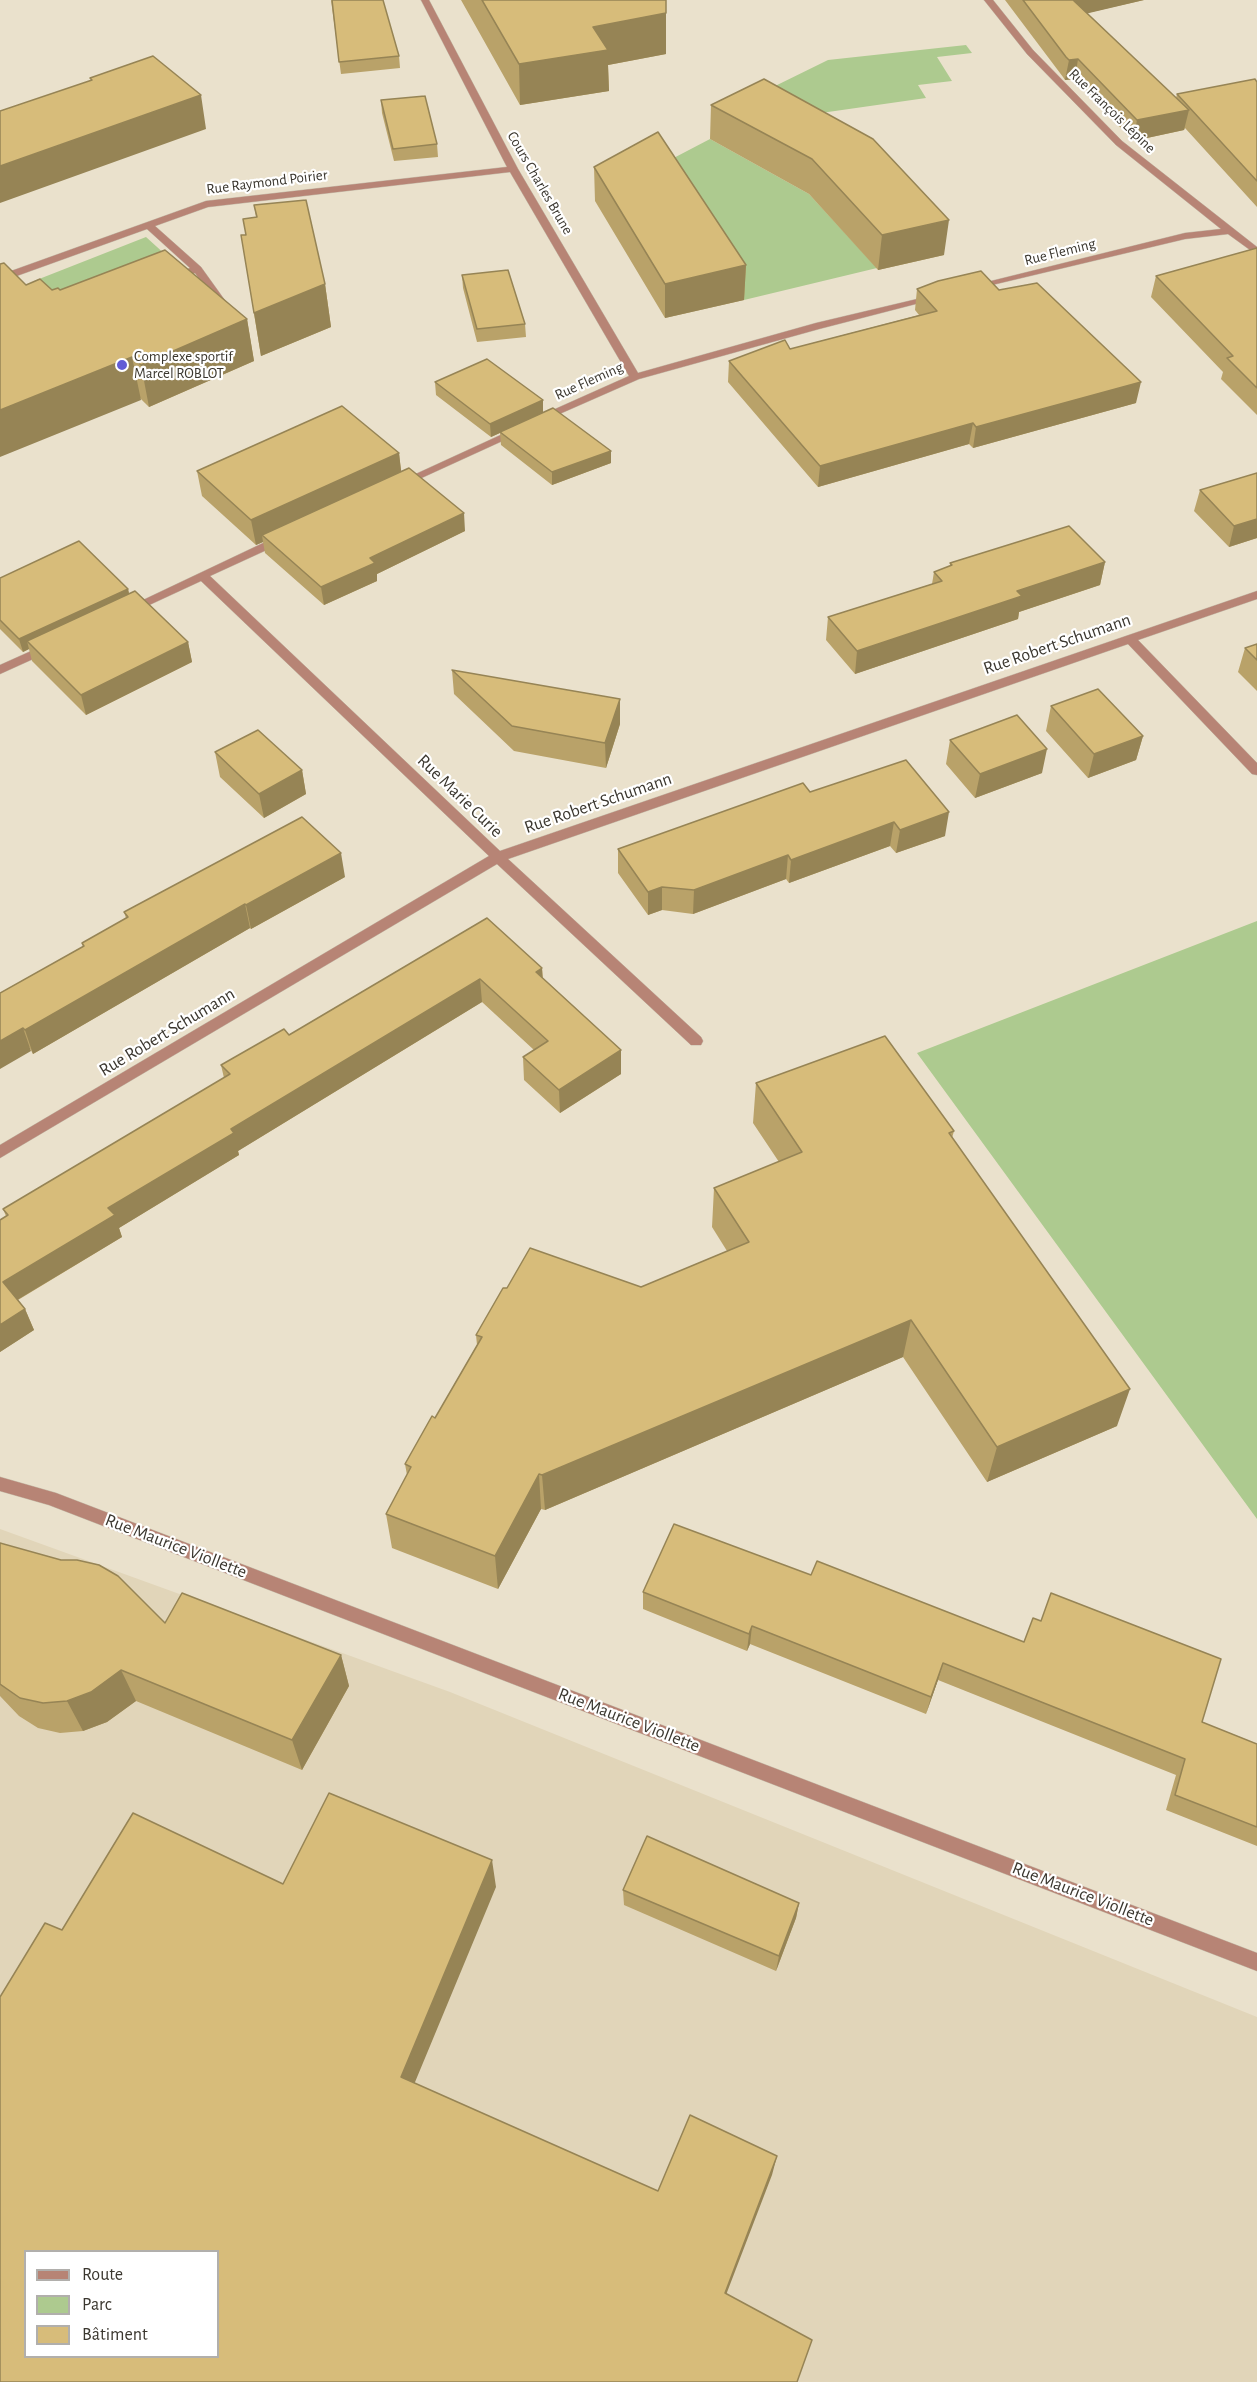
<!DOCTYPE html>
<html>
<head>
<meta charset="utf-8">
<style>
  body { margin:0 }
  #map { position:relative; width:1257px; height:2382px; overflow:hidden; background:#eae1cc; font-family:"Alegreya Sans",sans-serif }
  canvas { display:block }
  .legend { position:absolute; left:24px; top:2250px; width:195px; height:108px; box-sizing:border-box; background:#fff; border:2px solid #b1afac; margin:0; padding:8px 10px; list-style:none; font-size:18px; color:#3b372f }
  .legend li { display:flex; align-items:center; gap:12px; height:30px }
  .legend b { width:30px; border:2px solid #b1afac }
</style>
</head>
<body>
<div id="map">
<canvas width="1257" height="2382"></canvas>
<ul class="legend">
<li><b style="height:8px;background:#b78475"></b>Route</li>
<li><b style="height:16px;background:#adca8f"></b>Parc</li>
<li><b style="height:16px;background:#d7bc7a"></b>Bâtiment</li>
</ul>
</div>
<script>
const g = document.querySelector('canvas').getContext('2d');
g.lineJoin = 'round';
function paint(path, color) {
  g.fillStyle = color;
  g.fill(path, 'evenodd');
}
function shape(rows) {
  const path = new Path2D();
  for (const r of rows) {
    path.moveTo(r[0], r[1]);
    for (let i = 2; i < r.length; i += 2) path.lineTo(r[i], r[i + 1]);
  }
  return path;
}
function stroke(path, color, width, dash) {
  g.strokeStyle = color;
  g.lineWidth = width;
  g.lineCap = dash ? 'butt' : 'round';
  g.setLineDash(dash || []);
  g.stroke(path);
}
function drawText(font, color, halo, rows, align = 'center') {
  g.font = font + ' "Alegreya Sans",sans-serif';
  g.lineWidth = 4.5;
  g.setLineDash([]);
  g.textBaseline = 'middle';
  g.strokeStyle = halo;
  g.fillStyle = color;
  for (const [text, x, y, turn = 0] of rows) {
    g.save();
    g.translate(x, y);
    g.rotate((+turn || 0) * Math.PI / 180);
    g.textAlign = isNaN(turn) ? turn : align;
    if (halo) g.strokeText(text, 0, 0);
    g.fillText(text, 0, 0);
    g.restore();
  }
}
paint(shape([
  [0,1529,450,1692,1257,2017,1257,2382,0,2382],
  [26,2252,218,2252,218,2356,26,2356]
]), '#e1d5b9');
paint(shape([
  [966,45,972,53,937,57,952,81,918,85,926,98,814,114,769,89,828,60],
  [710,139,809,194,877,268,744,300,672,189,645,173],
  [146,237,178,266,65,309,34,281],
  [1257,921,1257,1519,917,1053]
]), '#adca8f');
const minor = shape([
  [421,0,429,0,518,169,638,373,816,323,934,295,939,298,819,329,639,379,539,423,535,422,535,418,629,376,510,172,208,207,155,226,201,267,229,306,224,309,220,308,195,273,176,281,168,281,168,277,190,268,147,229,0,282,0,275,206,201,507,167,421,0],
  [984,0,993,0,1033,50,1122,141,1257,247,1257,255,1228,234,1185,239,971,290,971,286,1185,233,1221,229,1116,145,1027,54,984,0],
  [518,427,522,428,522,432,404,486,396,486,394,484,518,427],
  [280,535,284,536,284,542,210,576,500,851,1257,591,1257,599,1138,640,1257,763,1257,775,1252,774,1128,644,508,859,701,1037,703,1041,701,1045,691,1045,497,864,0,1158,0,1145,489,856,201,581,132,613,124,613,122,610,280,535],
  [49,643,55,647,53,650,0,674,0,665,49,643],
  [0,1477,56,1493,1257,1953,1257,1971,49,1505,0,1491,0,1477]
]);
stroke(minor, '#c7bfad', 1);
paint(minor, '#b78475');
paint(shape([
  [331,0,399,56,400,68,341,74],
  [461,0,666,0,666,54,608,65,609,91,520,105],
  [1005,0,1144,0,1087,13,1176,98,1177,94,1257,82,1257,207,1185,128,1184,130,1133,141,1075,79,1065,80,1063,77],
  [764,79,944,255,878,270,809,194,710,139,711,105],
  [381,100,437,144,438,157,394,161,382,113],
  [594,167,746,265,744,300,665,318,595,201],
  [254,205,325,284,331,327,261,356,241,235,246,235,256,217],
  [1257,248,1257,415,1221,379,1223,372,1151,297,1156,276],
  [462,275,525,324,526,337,477,342,463,288],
  [26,285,52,290,60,290,247,319,254,361,149,407],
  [917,289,999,290,1136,403,973,448,969,444,818,487,728,382,729,361,790,349,919,315,915,310],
  [435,382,543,400,543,412,611,451,611,463,552,485,501,445,500,433,491,437,436,395],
  [399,453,401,472,465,531,377,574,377,581,324,605,265,553,263,542,256,545,202,496,197,471],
  [1257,473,1257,538,1229,547,1194,511,1200,490],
  [1105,562,1100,585,1019,612,1018,619,855,674,826,640,828,617,932,584,934,572,950,566,950,563],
  [0,578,128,589,129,594,188,642,192,662,86,715,32,661,29,649,23,652,0,629],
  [1257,644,1257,691,1238,672,1245,648],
  [452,670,620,724,606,768,514,751,454,694],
  [1051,706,1143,736,1136,760,1088,778,1046,731],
  [950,740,1042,773,975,798,946,764],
  [215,752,302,770,306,794,264,818,220,777],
  [810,792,945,836,896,853,890,846,789,883,786,879,693,914,662,910,648,915,618,873,618,849],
  [345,877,251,929,250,928,33,1054,0,993,83,947,82,943,126,918,124,912],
  [487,918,542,968,543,978,621,1050,621,1074,560,1113,524,1080,523,1057,534,1050,482,1002,238,1151,239,1155,119,1228,122,1237,18,1300,25,1309,34,1330,0,1352,6,1216,3,1209,224,1078,221,1065,289,1035],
  [756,1083,954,1131,952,1138,1117,1426,987,1482,903,1357,545,1510,541,1509,498,1589,392,1548,386,1514,407,1475,405,1464,435,1418,477,1345,476,1335,507,1288,641,1287,727,1251,712,1227,714,1188,779,1162,753,1123],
  [0,1543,165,1623,341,1655,349,1686,302,1770,136,1701,107,1722,83,1731,60,1733,38,1728,19,1716,0,1696],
  [643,1592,1202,1722,1257,1744,1257,1846,1166,1810,1176,1775,938,1680,926,1714,750,1644,747,1651,643,1609],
  [623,1890,799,1903,796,1918,776,1971,624,1905]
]), '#b9a269');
paint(shape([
  [1071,0,1144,0,1068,18],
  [666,13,666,54,608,65,609,91,520,105,519,64,593,27],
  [1078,59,1075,79,1065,80,1069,60],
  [201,95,206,129,0,203,0,166],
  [1189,110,1184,130,1133,141,1137,120],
  [949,220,944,255,878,270,882,235],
  [746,265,744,300,665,318,665,284],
  [325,284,331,327,261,356,254,313],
  [247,319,254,361,149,407,141,365],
  [132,357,141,400,0,457,0,410],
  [1141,382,1136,403,973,448,976,427],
  [543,400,543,413,491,437,490,424],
  [973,423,969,444,818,487,820,466],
  [611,451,611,463,552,485,552,472],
  [399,453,402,478,262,535,263,542,256,545,251,520],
  [464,513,465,531,377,574,377,581,324,605,321,587,370,558],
  [1257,519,1257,538,1229,547,1234,526],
  [1105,562,1100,585,1019,612,1018,619,855,674,857,651,1017,591],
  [128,589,131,602,27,641,29,649,23,652,19,639],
  [188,642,192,662,86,715,81,695],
  [620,699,620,724,606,768,605,743],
  [1143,736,1136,760,1088,778,1094,754],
  [1047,749,1042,773,975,798,980,774],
  [302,770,306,794,264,818,259,794],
  [949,812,945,836,896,853,900,830],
  [894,822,890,846,789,883,791,860],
  [341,853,345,877,251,929,246,905],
  [788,855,786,879,693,914,694,890],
  [662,887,662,910,648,915,648,892],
  [245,904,250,928,33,1054,25,1030],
  [542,968,543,992,536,972],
  [480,979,482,1002,238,1151,239,1155,119,1228,122,1237,12,1303,3,1282,108,1208,231,1129],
  [23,1028,31,1051,0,1069,0,1041],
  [621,1050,621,1074,560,1113,559,1090],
  [25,1309,34,1330,0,1352,0,1325],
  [911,1320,903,1357,545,1510,542,1475],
  [1130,1389,1117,1426,987,1482,997,1447],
  [539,1474,541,1509,498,1589,495,1556],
  [752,1626,750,1644,747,1651,749,1634],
  [341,1655,349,1686,302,1770,292,1740],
  [943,1663,938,1680,926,1714,931,1697],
  [121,1670,136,1701,107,1722,83,1731,67,1701],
  [492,1860,496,1887,408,2099,401,2077],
  [799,1903,796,1918,776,1971,779,1956],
  [777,2156,772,2175,721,2308,725,2293]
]), '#968455');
const building = shape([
  [332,0,383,0,399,56,339,62,332,0],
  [482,0,666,0,666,13,593,27,608,50,519,64,482,0],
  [1023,0,1073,0,1189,110,1137,120,1078,59,1069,60,1066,57,1023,0],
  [153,56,201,95,0,166,0,111,92,80,90,78,153,56],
  [764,79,873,139,949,220,882,235,812,159,711,105,764,79],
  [1255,79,1257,82,1257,181,1177,94,1255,79],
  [425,96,437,144,393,149,381,100,425,96],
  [658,132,746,265,665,284,594,167,658,132],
  [306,200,325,284,254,313,241,235,246,235,243,219,257,217,254,205,306,200],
  [1257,248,1257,388,1227,358,1233,356,1156,276,1257,248],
  [165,250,247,319,141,365,132,357,0,410,0,264,4,263,26,285,40,279,52,290,58,288,60,290,165,250],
  [508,270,525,324,477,329,462,275,508,270],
  [981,271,999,290,1037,283,1141,382,976,427,973,423,820,466,729,361,785,340,790,349,937,311,917,289,938,281,981,271],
  [487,359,543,400,490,424,435,382,487,359],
  [342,406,399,453,251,520,197,471,342,406],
  [553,408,611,451,552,472,500,432,553,408],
  [409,468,464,513,370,558,375,563,321,587,262,535,409,468],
  [1257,473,1257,519,1234,526,1200,490,1257,473],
  [1069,526,1105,562,1017,591,1022,596,857,651,828,617,942,581,934,572,952,565,950,563,1069,526],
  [79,541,128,589,19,639,0,620,0,578,79,541],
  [135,591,188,642,81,695,27,641,135,591],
  [1257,644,1257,660,1245,648,1257,644],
  [452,670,620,699,605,743,512,726,452,670],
  [1098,689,1143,736,1094,754,1051,706,1098,689],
  [1017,715,1047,749,980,774,950,740,1017,715],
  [258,730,302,770,259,794,215,752,258,730],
  [906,760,949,812,900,830,894,822,791,860,788,855,694,890,662,887,648,892,618,849,803,783,810,792,906,760],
  [302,817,341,853,246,905,245,904,25,1030,23,1028,0,1041,0,993,84,946,82,943,128,917,124,912,302,817],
  [487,918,542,968,536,972,621,1050,559,1090,523,1057,548,1041,480,979,231,1129,234,1133,108,1208,115,1215,3,1282,25,1309,0,1325,0,1220,8,1215,3,1209,230,1074,221,1065,284,1029,289,1035,487,918],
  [885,1036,954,1131,949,1133,1130,1389,997,1447,911,1320,542,1475,539,1474,495,1556,386,1514,411,1467,405,1464,432,1416,435,1418,482,1337,476,1335,503,1288,507,1288,530,1248,641,1287,749,1242,714,1188,802,1152,756,1083,885,1036],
  [674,1524,811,1575,817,1561,1024,1642,1033,1618,1041,1621,1051,1593,1221,1659,1202,1722,1257,1744,1257,1827,1175,1795,1185,1759,943,1663,931,1697,752,1626,749,1634,643,1592,674,1524],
  [0,1543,61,1560,77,1560,99,1565,118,1576,165,1623,182,1593,341,1655,292,1740,121,1670,91,1692,67,1701,43,1703,20,1698,0,1684,0,1543],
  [329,1793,492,1860,401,2077,658,2191,690,2115,777,2156,725,2293,812,2340,797,2382,0,2382,0,1997,45,1923,62,1930,133,1813,283,1884,329,1793],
  [26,2252,218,2252,218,2356,26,2356,26,2252],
  [647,1836,799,1903,779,1956,623,1890,647,1836]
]);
paint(building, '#d7bc7a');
stroke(building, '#968455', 1.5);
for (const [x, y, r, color] of [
  [122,365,6,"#625cd5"]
]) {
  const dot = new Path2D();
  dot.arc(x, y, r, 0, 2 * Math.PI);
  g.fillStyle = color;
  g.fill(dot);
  stroke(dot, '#fff', 2);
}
drawText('15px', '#3b372f', '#fff', [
  ["Rue François Lépine",1112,111,44],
  ["Rue Raymond Poirier",267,182,-7],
  ["Cours Charles Brune",540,183,60],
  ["Rue Fleming",1060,252,-14],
  ["Rue Fleming",589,381,-24]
]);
drawText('15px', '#3b372f', '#fff', [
  ["Complexe sportif",134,356],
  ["Marcel ROBLOT",134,373]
], 'left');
drawText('18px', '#3b372f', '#fff', [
  ["Rue Robert Schumann",1057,644,-19],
  ["Rue Marie Curie",460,796,44],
  ["Rue Robert Schumann",598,803,-19],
  ["Rue Robert Schumann",167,1032,-31],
  ["Rue Maurice Viollette",176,1546,21],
  ["Rue Maurice Viollette",629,1720,21],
  ["Rue Maurice Viollette",1083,1894,21]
]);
</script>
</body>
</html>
